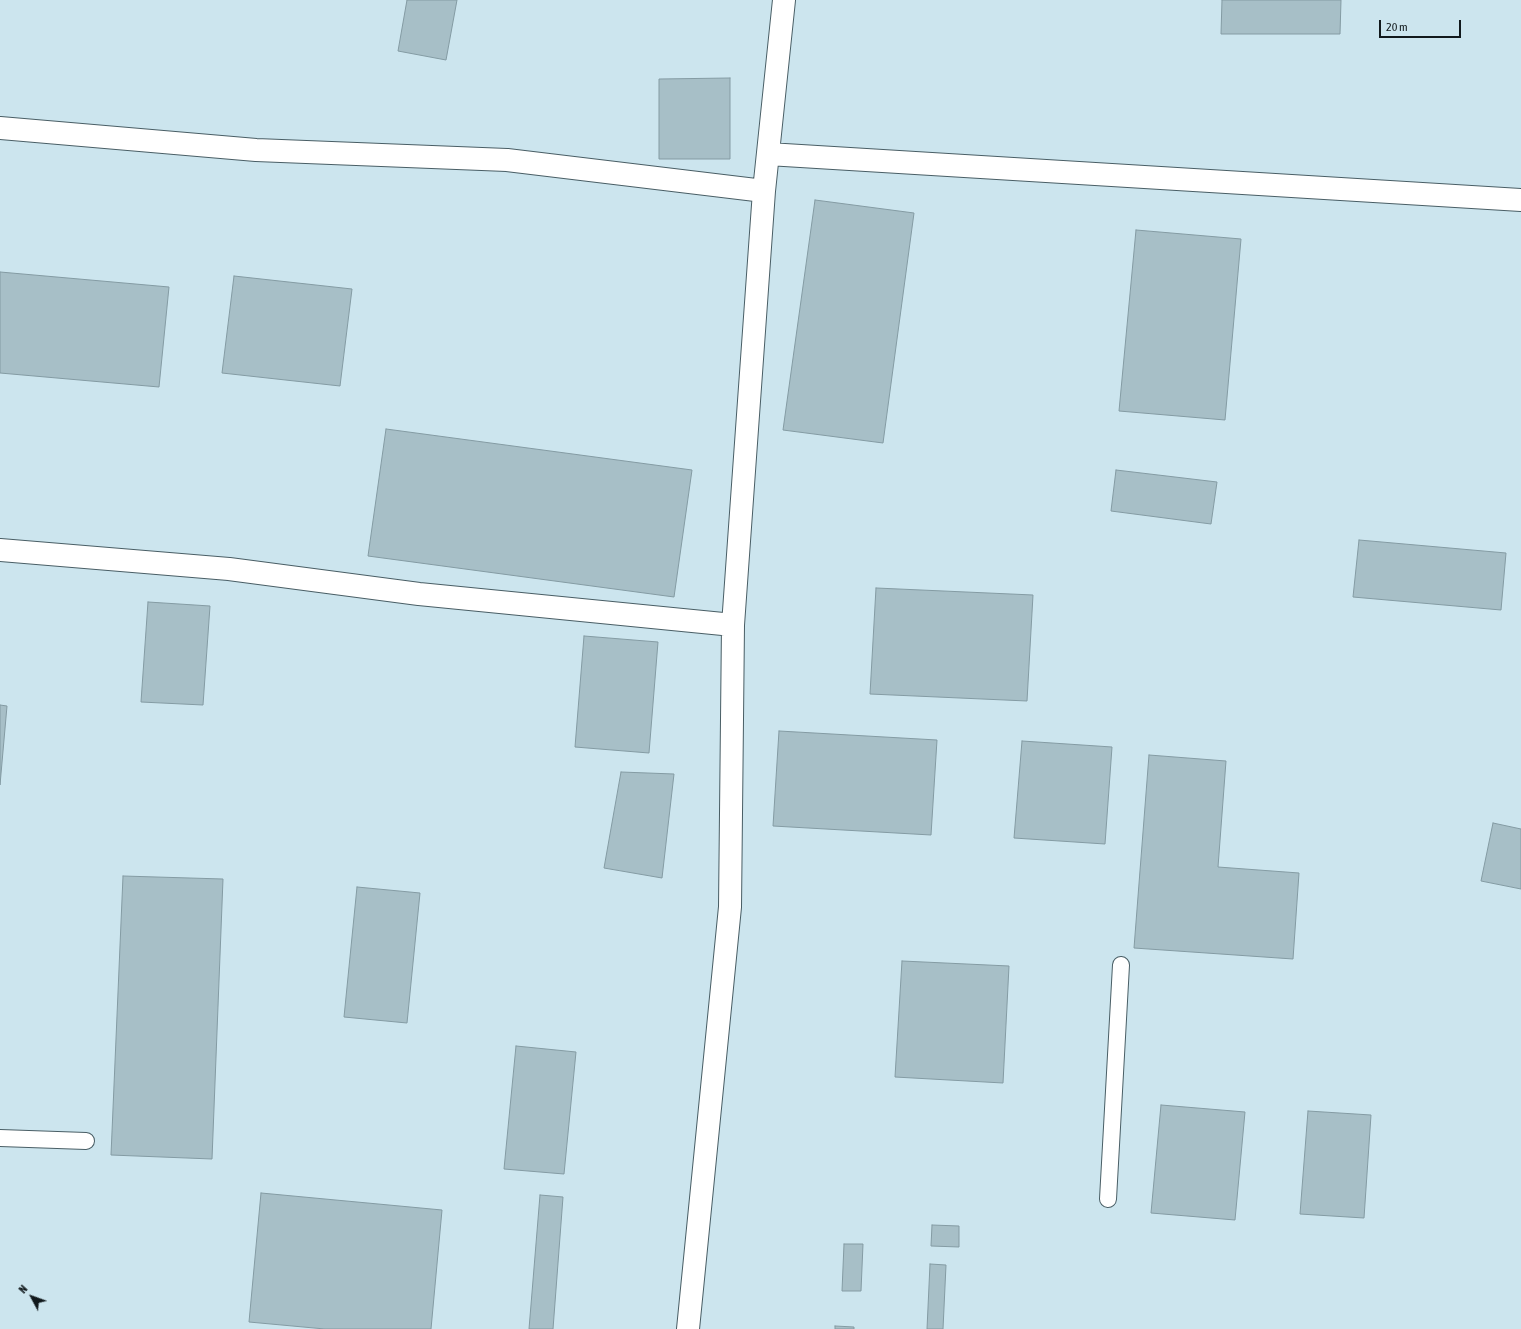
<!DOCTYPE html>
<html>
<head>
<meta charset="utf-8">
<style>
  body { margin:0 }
  #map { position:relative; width:1521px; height:1329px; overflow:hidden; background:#cce5ee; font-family:"Asap Condensed",sans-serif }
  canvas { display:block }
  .north { position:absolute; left:12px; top:1277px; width:40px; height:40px; -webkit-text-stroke:3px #cce5ee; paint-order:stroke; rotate:311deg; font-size:11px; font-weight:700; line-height:16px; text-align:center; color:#11191c }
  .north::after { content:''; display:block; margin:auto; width:14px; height:18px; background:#11191c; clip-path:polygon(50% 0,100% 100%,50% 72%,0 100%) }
  .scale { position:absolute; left:1379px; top:20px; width:82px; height:18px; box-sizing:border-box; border:2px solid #11191c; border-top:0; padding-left:5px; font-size:12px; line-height:14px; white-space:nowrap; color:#11191c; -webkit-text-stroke:3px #cce5ee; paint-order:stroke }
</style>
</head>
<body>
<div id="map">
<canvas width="1521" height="1329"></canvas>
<div class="north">N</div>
<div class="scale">20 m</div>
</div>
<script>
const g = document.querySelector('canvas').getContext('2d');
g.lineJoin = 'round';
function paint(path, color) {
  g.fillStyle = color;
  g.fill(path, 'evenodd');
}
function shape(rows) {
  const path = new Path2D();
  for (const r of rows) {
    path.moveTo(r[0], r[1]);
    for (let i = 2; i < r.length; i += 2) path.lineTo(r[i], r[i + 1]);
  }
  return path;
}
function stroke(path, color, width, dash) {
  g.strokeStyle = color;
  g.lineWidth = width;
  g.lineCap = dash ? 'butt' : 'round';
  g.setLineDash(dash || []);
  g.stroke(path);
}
const building = shape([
  [407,0,457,0,446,60,398,51,407,0],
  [1222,0,1341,0,1340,34,1221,34,1222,0],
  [730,78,730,159,659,159,659,79,730,78],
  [815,200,914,213,883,443,783,430,815,200],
  [1136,230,1241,239,1225,420,1119,411,1136,230],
  [0,272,169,287,159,387,0,373,0,272],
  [234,276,352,289,340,386,222,373,234,276],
  [386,429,692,470,674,597,368,556,386,429],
  [1116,470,1217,482,1211,524,1111,511,1116,470],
  [1359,540,1506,553,1501,610,1353,597,1359,540],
  [876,588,1033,595,1027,701,870,694,876,588],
  [148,602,210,606,203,705,141,702,148,602],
  [584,636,658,642,649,753,575,747,584,636],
  [0,705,7,706,0,785,0,705],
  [779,731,937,740,931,835,773,826,779,731],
  [1022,741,1112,747,1105,844,1014,838,1022,741],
  [1149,755,1226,761,1218,867,1299,873,1293,959,1134,948,1149,755],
  [621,772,674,774,662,878,604,868,621,772],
  [1493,823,1521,829,1521,889,1481,881,1493,823],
  [123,876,223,879,212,1159,111,1155,123,876],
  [357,887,420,893,407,1023,344,1017,357,887],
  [902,961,1009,966,1003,1083,895,1077,902,961],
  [516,1046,576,1052,564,1174,504,1169,516,1046],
  [1161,1105,1245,1112,1235,1220,1151,1213,1161,1105],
  [1308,1111,1371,1115,1364,1218,1300,1214,1308,1111],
  [261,1193,442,1210,431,1329,325,1329,249,1322,261,1193],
  [540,1195,563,1197,553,1329,529,1329,540,1195],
  [932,1225,959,1226,959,1247,931,1246,932,1225],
  [844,1244,863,1244,861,1291,842,1291,844,1244],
  [930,1264,946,1265,943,1329,927,1329,930,1264],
  [835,1326,854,1327,854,1329,835,1329,835,1326]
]);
paint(building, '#a7bfc7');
stroke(building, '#849ba3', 1);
const service = shape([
  [0,1138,86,1141],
  [1108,1199,1121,965]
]);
const minor = shape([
  [0,128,256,150,507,160,764,191],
  [768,154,1521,200],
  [0,550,229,569,419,594,733,625],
  [688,1329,730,907,733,625,764,191,784,0]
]);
stroke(service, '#495e65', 18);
stroke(minor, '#495e65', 24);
stroke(service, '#fff', 16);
stroke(minor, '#fff', 22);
</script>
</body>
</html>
